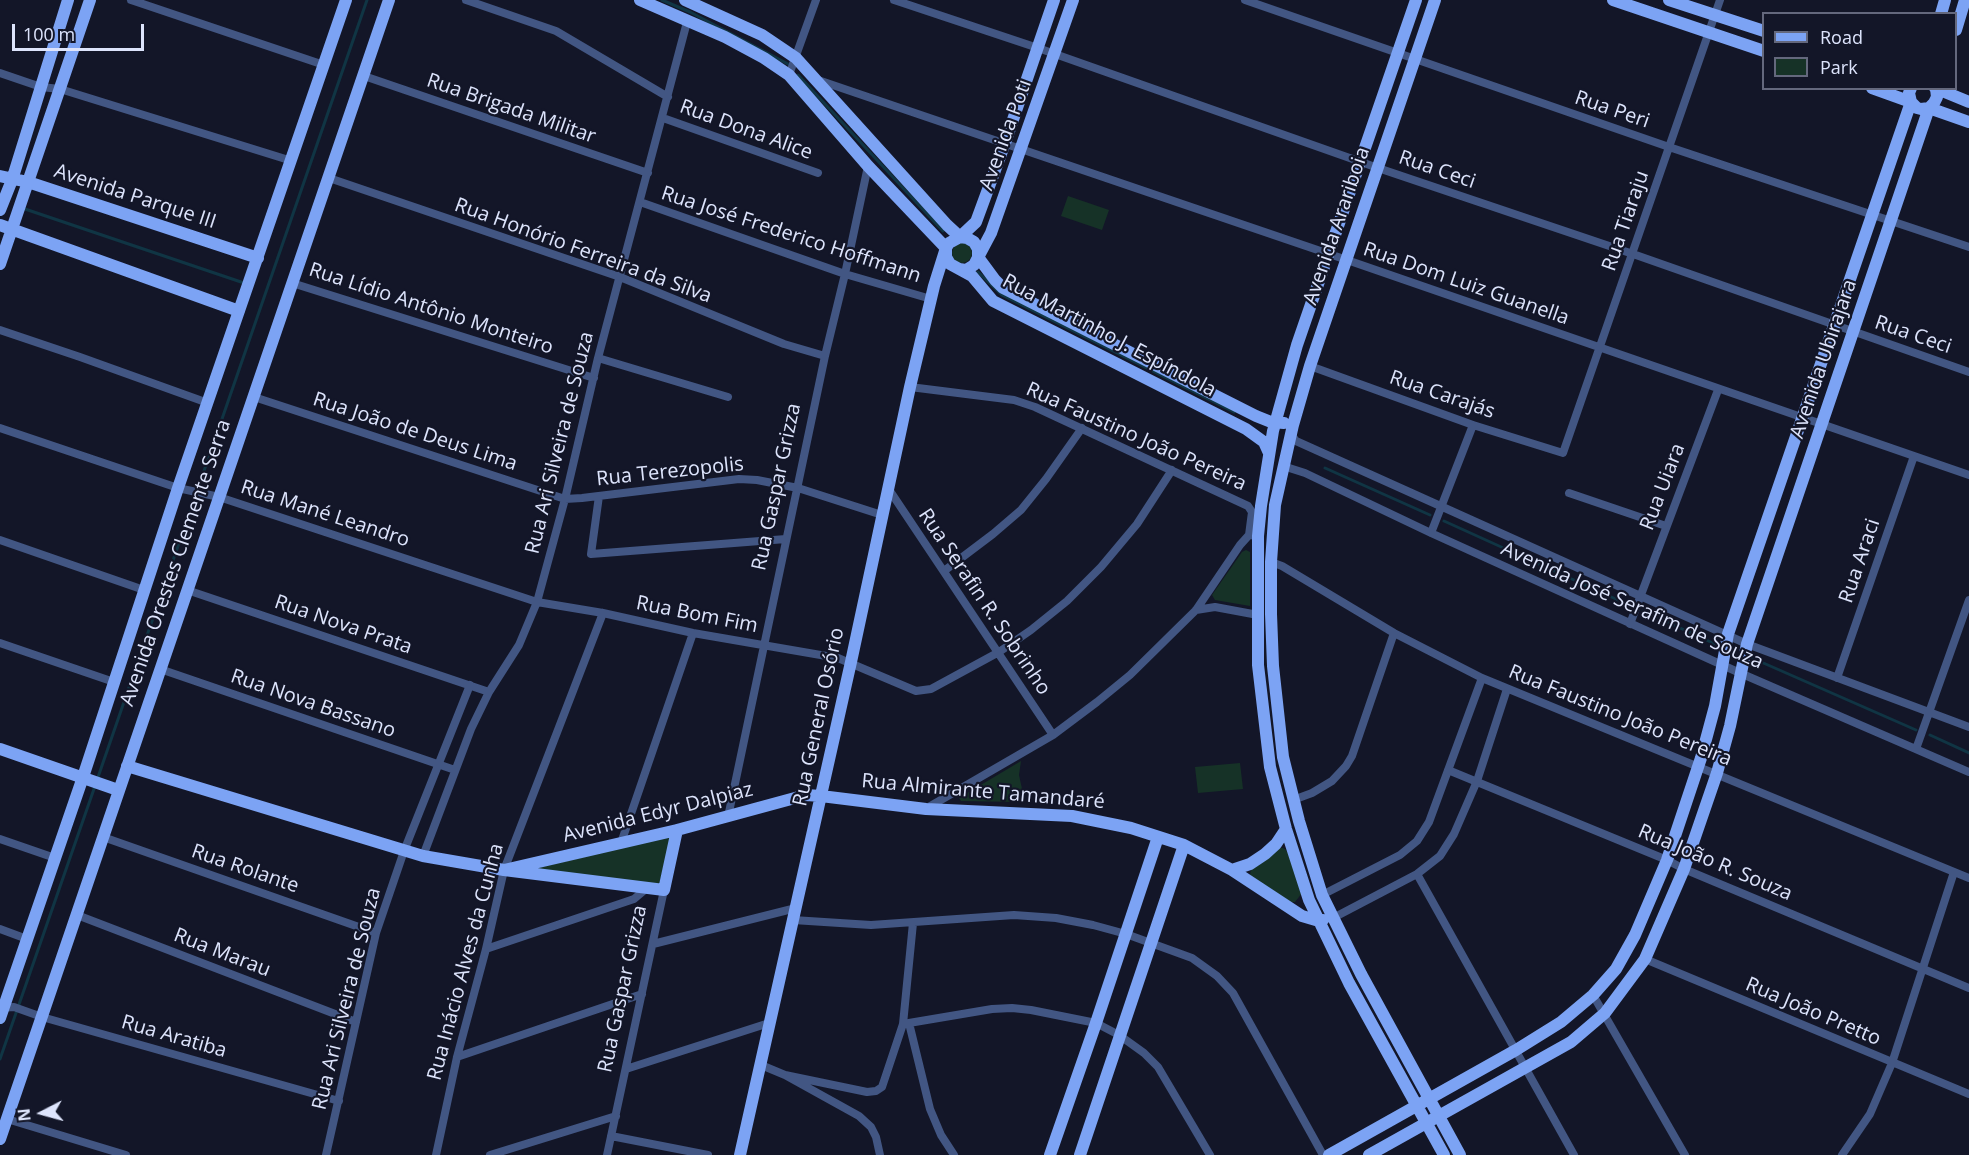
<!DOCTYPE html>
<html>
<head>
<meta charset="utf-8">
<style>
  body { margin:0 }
  #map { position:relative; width:1969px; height:1155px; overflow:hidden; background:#131628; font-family:"Open Sans",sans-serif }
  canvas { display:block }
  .legend { position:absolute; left:1762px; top:12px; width:195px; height:78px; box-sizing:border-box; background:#131628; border:2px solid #64687d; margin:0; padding:8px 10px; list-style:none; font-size:18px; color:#dde4fc }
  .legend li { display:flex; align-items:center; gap:12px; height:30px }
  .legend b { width:30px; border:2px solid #64687d }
  .north { position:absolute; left:12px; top:1083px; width:60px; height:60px; -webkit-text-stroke:4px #131628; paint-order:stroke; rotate:264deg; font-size:16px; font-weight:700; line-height:24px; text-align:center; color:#dde4fc }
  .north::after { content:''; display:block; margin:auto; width:21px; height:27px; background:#dde4fc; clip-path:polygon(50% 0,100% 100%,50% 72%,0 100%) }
  .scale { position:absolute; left:12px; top:24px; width:132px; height:27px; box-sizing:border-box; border:3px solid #dde4fc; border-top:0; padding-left:8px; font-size:18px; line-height:21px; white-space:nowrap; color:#dde4fc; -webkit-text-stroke:4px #131628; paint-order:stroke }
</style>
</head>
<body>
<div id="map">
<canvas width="1969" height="1155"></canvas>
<ul class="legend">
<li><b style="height:8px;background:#7ca3f4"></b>Road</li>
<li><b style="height:16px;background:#163227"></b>Park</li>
</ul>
<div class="north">N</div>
<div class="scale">100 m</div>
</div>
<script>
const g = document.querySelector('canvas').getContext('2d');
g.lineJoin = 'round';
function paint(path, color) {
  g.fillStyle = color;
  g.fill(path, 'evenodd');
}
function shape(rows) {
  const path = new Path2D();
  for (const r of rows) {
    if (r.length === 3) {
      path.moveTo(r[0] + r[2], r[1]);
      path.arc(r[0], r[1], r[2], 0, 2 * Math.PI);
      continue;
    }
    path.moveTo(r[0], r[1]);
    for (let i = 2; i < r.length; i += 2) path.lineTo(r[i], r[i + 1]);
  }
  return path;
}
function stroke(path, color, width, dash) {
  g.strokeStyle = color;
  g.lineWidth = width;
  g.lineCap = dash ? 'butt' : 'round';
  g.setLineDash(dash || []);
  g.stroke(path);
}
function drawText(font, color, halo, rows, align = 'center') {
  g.font = font + ' "Open Sans",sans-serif';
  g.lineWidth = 4.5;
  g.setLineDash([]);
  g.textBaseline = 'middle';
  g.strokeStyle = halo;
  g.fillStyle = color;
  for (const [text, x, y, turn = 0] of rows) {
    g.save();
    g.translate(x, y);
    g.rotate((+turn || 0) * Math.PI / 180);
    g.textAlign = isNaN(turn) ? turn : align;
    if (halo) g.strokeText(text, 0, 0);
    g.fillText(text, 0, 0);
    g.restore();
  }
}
paint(shape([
  [1068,196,1109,210,1102,230,1061,216],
  [962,253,10],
  [1246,550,1250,552,1250,606,1215,600,1212,595,1242,552],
  [1021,761,1019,775,1024,798,1019,802,961,801,959,798],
  [1240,763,1243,789,1198,793,1195,767],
  [671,836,659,885,533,869],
  [1280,847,1285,849,1288,853,1302,893,1295,902,1290,902,1250,875,1251,869]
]), '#163227');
stroke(shape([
  [662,0,690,12,788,64],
  [798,75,943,231],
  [25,209,244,283],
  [978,272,1002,295,1234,412],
  [1325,468,1430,515],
  [1444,521,1629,605],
  [1643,611,1715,644],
  [1752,658,1916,730],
  [1930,735,1969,753],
  [97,780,367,0],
  [0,1059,95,786]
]), '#103544', 3);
stroke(shape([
  [131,0,324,65],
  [466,0,556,31,668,97],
  [894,0,1038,48,1378,168,1633,254,1969,372],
  [1245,0,1669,147,1969,247],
  [0,73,41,87,60,89,292,161],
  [789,75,816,0],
  [364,76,648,173],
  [818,80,1347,260,1969,475],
  [663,118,818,173],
  [329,178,620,277,784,344,825,356],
  [640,202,845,274,931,299],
  [292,283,594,378],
  [0,330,80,357,208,403],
  [598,358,728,397],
  [1310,366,1473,425,1563,453,1720,0],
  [910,387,1014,400,1035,407,1248,506,1252,512,1249,535],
  [254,397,565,499,582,498,739,479,757,480,798,488,882,515],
  [0,428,178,488,219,497,537,602,603,613,693,633,838,658,916,691,931,689,999,652,1031,630,1067,601,1101,567,1137,524,1172,470],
  [1291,434,1296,441,1747,644,1969,727],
  [1283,466,1305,473,1431,533,1740,673,1969,772],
  [888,488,1053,735],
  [1569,493,1666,526],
  [599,496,591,554,786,539],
  [1431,533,1473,425],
  [0,540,144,590],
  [1271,562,1282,566,1394,633,1482,678,1969,878],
  [944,571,993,534,1021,510,1046,479,1082,428],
  [187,590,489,692],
  [1196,610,1215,607,1258,615],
  [1630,624,1718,390],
  [0,643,114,682],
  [160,669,455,770],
  [1837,678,1914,456],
  [1916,749,1969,600],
  [1448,770,1667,860,1684,869,1969,988],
  [1293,800,1312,793,1332,781,1346,766,1352,756,1394,633],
  [927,808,1053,735,1097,702,1130,675,1196,610,1240,545,1249,535,1258,536],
  [728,817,825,356,845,274,868,166],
  [103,837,376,933],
  [0,839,55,858],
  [621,843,693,633],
  [423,856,471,729,489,692,519,645,537,602,565,499,598,358,687,22],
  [1417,874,1574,1155],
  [1322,895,1400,855,1417,841,1429,822,1482,678],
  [77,915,356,1022],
  [1333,918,1417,874,1440,856,1454,834,1477,781,1507,689],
  [793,920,871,925,1014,915,1056,918,1093,925,1126,934,1192,958,1217,976,1233,993,1323,1155],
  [0,929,27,939],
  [653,944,796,908],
  [486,949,634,899,647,888],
  [1645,959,1969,1094],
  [1593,995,1685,1155],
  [0,1008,14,1007,42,1017,339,1101],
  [909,1023,930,1109,941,1135,954,1155],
  [903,1024,992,1009,1012,1008,1031,1010,1096,1023,1119,1035,1144,1053,1158,1067,1210,1155],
  [457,1057,642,994],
  [761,1065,785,1075,859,1116,871,1127,876,1137,880,1155],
  [626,1069,769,1023],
  [785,1075,867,1092,876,1091,882,1087,903,1024,913,923],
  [7,1119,126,1155],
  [611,1136,708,1155],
  [326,1155,376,933,404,851,470,685],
  [436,1155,457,1057,486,949,504,870,603,613],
  [490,1155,616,1116],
  [607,1155,664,890],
  [1842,1155,1870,1114,1892,1063,1954,872]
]), '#425683', 8);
stroke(shape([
  [640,0,725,37,764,58,789,75,868,166,946,248,946,257,950,264,972,276,993,301,1246,429,1264,442,1269,453],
  [685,0,762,35,796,58,947,225,960,237,967,238,974,242,978,249,978,257,995,280,1003,288,1256,416,1271,422,1284,423],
  [1416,0,1297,345,1273,431,1261,506,1258,536,1258,665,1270,767,1286,829,1309,900,1349,983,1444,1155],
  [1435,0,1310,366,1293,425,1275,505,1271,562,1271,614,1273,666,1283,757,1299,821,1322,895,1361,974,1460,1155],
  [1613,0,1764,51],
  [1669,0,1764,31],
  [1941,14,1945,0],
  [1956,30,1965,0],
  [1872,88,1911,102,1917,108,1921,109,1929,108,1969,122],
  [1935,88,1969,102],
  [0,176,28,182,258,258],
  [0,210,12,180,68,0],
  [0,225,239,311],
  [946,248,949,243,960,237,976,222,1005,143,1054,0],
  [0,264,90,0],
  [959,269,966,270,974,265,991,233,1073,0],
  [0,749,118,790],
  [127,766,423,856,504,870,664,890,677,830],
  [504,870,677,830,806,795,821,796,926,809,1072,816,1131,828,1184,845,1232,870,1302,916,1319,921,1323,920],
  [1232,870,1250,864,1265,854,1276,844,1286,829],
  [0,1018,83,777,178,488,346,0],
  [0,1139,389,0],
  [740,1155,851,662,910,387,934,286,945,251],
  [1050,1155,1096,1023,1158,837],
  [1080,1155,1184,845],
  [1329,1155,1516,1050,1561,1022,1593,995,1616,969,1635,935,1667,860,1701,758,1715,706,1728,634,1911,102,1909,93,1911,88],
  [1369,1155,1571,1042,1605,1013,1645,959,1684,869,1717,773,1730,726,1747,644,1929,108,1934,103,1937,97,1936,88]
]), '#7ca3f4', 12);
drawText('20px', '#dde4fc', '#131628', [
  ["Rua Brigada Militar",511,109,19],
  ["Rua Peri",1612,110,19],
  ["Rua Dona Alice",746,130,20],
  ["Avenida Poti",1006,135,-70],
  ["Rua Ceci",1437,170,19],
  ["Avenida Parque III",135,197,18],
  ["Rua Tiaraju",1626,221,-71],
  ["Avenida Arariboia",1337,226,-71],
  ["Rua José Frederico Hoffmann",791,235,18],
  ["Rua Honório Ferreira da Silva",583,251,20],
  ["Rua Dom Luiz Guanella",1466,284,19],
  ["Rua Lídio Antônio Monteiro",431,309,18],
  ["Rua Ceci",1913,335,19],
  ["Rua Martinho J. Espíndola",1109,336,28],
  ["Avenida Ubirajara",1824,359,-71],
  ["Rua Carajás",1442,395,19],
  ["Rua João de Deus Lima",415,432,18],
  ["Rua Faustino João Pereira",1136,437,24],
  ["Rua Ari Silveira de Souza",560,443,-76],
  ["Rua Terezopolis",670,472,-6],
  ["Rua Gaspar Grizza",777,487,-78],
  ["Rua Uiara",1663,487,-69],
  ["Rua Mané Leandro",325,514,18],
  ["Rua Araci",1860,561,-71],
  ["Avenida Orestes Clemente Serra",176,563,-71],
  ["Rua Serafin R. Sobrinho",984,602,56],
  ["Avenida José Serafim de Souza",1632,606,24],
  ["Rua Bom Fim",697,615,11],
  ["Rua Nova Prata",343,625,19],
  ["Rua Nova Bassano",313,704,19],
  ["Rua Faustino João Pereira",1620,716,22],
  ["Rua General Osório",819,717,-78],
  ["Rua Almirante Tamandaré",983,792,5],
  ["Avenida Edyr Dalpiaz",658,813,-14],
  ["Rua João R. Souza",1715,863,23],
  ["Rua Rolante",245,869,19],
  ["Rua Marau",222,953,21],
  ["Rua Inácio Alves da Cunha",466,962,-75],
  ["Rua Gaspar Grizza",623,989,-78],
  ["Rua Ari Silveira de Souza",347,999,-76],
  ["Rua João Pretto",1813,1012,23],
  ["Rua Aratiba",174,1037,16]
]);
</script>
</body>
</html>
